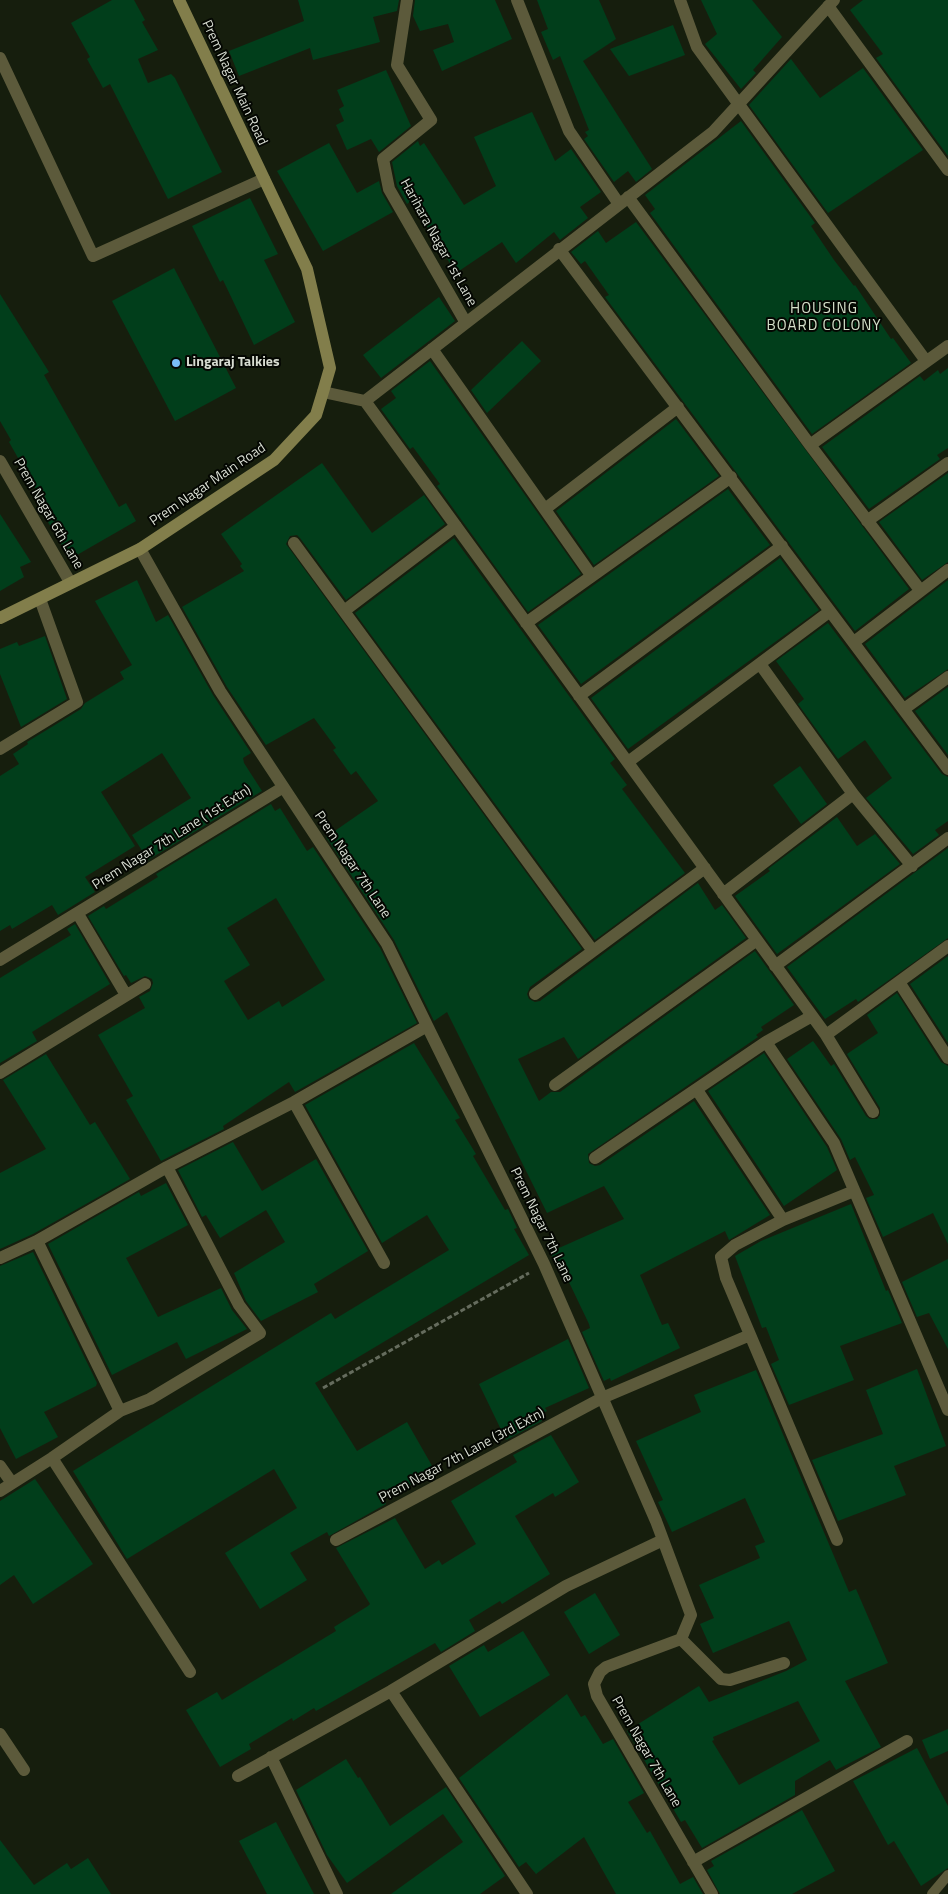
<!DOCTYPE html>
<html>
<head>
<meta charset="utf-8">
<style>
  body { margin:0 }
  canvas { display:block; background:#161e0d }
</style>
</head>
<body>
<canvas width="948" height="1894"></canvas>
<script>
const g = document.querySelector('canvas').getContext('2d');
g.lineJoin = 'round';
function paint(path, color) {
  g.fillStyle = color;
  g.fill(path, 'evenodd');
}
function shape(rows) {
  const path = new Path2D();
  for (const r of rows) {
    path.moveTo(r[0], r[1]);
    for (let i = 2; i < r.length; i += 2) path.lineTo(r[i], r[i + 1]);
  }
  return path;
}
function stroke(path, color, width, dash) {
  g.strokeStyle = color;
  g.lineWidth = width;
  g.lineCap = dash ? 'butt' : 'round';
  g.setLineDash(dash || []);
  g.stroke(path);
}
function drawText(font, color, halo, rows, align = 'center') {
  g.font = font + ' "Titillium Web",sans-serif';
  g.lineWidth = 4;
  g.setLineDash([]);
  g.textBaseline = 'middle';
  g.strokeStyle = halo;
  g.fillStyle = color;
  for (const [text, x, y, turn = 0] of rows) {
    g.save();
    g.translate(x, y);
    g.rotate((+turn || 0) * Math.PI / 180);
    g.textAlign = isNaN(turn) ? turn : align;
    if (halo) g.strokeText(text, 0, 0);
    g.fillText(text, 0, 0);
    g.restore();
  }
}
paint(shape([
  [112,0,134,0,145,20,142,22,158,50,138,59,148,83,171,74,175,78,222,172,168,199,110,84,103,88,87,59,90,57,71,23],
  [298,0,399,0,397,11,373,17,380,42,313,60,310,48,239,76,229,51,304,21],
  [415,0,495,0,512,39,442,71,433,50,454,42,448,24,420,31,413,16],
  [537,0,599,0,616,39,583,61,652,169,636,182,628,171,614,182,584,139,588,136,585,132,589,130,560,56,553,60,541,32,548,29],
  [701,0,752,0,782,37,753,70,756,73,741,89,705,44,717,34],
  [863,0,948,0,948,156,876,58,883,54,850,10],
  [673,25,685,55,629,76,610,49],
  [791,59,820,98,863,68,923,150,828,213,749,105],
  [386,70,411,126,379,152,371,139,347,150,336,125,344,121,339,109,344,106,337,90],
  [532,112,555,161,571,149,601,192,580,207,588,218,560,240,554,232,516,263,502,242,456,273,411,201,407,204,397,186,392,162,418,141,420,146,424,143,464,205,496,186,474,137],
  [741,121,815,223,811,226,834,260,854,286,855,285,891,339,893,338,911,363,812,434,650,213,655,209,645,195],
  [329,143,357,193,379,181,382,193,393,212,323,251,277,171],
  [250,198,278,254,264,260,295,322,254,345,223,280,220,282,192,226],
  [636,222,909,589,855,631,605,297,609,295,585,261,581,264,571,252,598,231,606,243],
  [174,268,236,388,175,421,112,301],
  [0,294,49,372,44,375,119,507,126,503,136,521,70,559,42,512,47,509,9,442,11,440,0,421],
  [439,297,455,321,381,378,363,355],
  [522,341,541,361,487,413,471,390],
  [430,361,581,574,528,612,437,486,440,484,413,447,410,449,381,409,396,398,391,391],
  [948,368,948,448,937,455,940,459,869,509,822,447,920,376,924,381,938,370,940,374],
  [676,419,719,476,594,565,556,511],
  [322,463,372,533,424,495,445,524,346,600,300,538,297,535,290,536,286,544,582,949,530,987,527,994,529,999,535,1002,540,1001,698,883,715,910,722,905,746,938,578,1059,564,1037,518,1059,539,1101,551,1092,560,1092,755,951,794,1005,761,1027,763,1030,756,1035,758,1037,588,1154,589,1163,595,1166,600,1165,694,1101,770,1215,729,1240,725,1231,640,1275,662,1325,668,1323,680,1348,611,1381,610,1378,604,1381,582,1332,590,1328,589,1324,567,1278,563,1280,550,1252,624,1219,604,1186,547,1213,447,1012,434,1021,394,940,326,837,378,801,356,771,351,775,333,750,336,748,314,718,266,745,227,687,182,607,244,571,240,566,242,564,221,534],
  [948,473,948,562,922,580,879,522],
  [728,489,770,545,581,684,538,625],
  [0,514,31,562,20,567,24,577,0,591],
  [454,538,615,759,610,763,627,785,622,789,685,873,595,940,355,613],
  [780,558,819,610,628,749,591,698],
  [137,580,156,622,168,615,213,695,251,753,243,758,244,763,262,791,148,860,132,835,191,798,162,753,101,792,135,846,85,877,95,892,58,915,52,905,12,929,10,925,0,931,0,776,19,764,13,754,28,744,27,742,81,709,85,703,124,679,120,672,132,665,95,601],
  [948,580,948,669,905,698,865,644],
  [828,623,942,774,948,777,948,821,935,830,939,835,913,854,866,798,892,778,865,740,838,759,798,704,804,699,776,661],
  [45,636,67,699,21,727,0,674,0,649,17,642,19,646],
  [948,687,948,755,915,711],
  [800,766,827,804,801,824,773,785],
  [271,804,275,811,280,808,307,851,313,847,380,948,417,1023,295,1092,289,1082,223,1126,224,1129,161,1161,126,1100,133,1096,98,1035,145,1008,139,997,150,991,153,983,152,979,145,976,131,983,126,975,124,976,88,916,104,906,106,909,158,877,156,874],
  [276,898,325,980,282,1007,279,1001,248,1020,224,981,250,965,227,928],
  [837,817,857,846,875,834,900,864,777,954,735,896,770,871,768,869],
  [948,848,948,938,858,1002,856,999,825,1019,787,967],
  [75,924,110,984,32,1032,37,1041,0,1063,0,978,71,935,67,929],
  [948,956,948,1043,910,984],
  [897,993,941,1062,948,1066,948,1244,933,1213,883,1237,866,1198,874,1195,855,1157,850,1160,841,1139,787,1059,813,1041,831,1066,834,1064,866,1116,870,1119,877,1119,880,1115,880,1108,847,1054,878,1033,867,1015],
  [414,1043,460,1118,455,1120,476,1154,473,1156,505,1210,508,1209,517,1228,514,1229,529,1255,315,1383,357,1451,407,1422,435,1471,384,1499,386,1504,329,1536,327,1532,290,1553,307,1580,260,1609,225,1553,297,1508,274,1469,127,1559,73,1471,331,1313,335,1319,449,1250,427,1215,382,1243,305,1105],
  [764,1053,827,1147,837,1170,784,1206,708,1091],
  [46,1054,90,1125,95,1122,130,1179,33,1234,0,1249,0,1173,46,1149,3,1080],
  [233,1142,262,1191,316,1159,368,1251,314,1284,318,1292,261,1321,246,1301,234,1273,285,1242,266,1210,220,1238,206,1215,202,1217,178,1170],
  [166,1183,188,1225,126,1258,158,1317,221,1288,232,1310,247,1329,186,1359,177,1342,112,1375,48,1244,139,1192,141,1196],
  [851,1204,886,1291,888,1290,902,1323,840,1346,854,1380,789,1405,771,1364,779,1360,766,1327,762,1328,735,1256,761,1241],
  [33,1252,97,1383,96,1386,44,1412,58,1437,16,1459,0,1428,0,1266],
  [948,1259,948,1349,929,1313,917,1317,902,1282],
  [568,1339,589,1388,545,1408,547,1411,539,1415,542,1421,506,1440,479,1384],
  [917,1369,946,1446,894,1466,906,1495,838,1521,812,1460,883,1434,866,1390],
  [756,1370,849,1592,856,1589,888,1663,845,1681,881,1747,836,1770,830,1760,795,1781,795,1795,702,1848,685,1820,681,1822,627,1731,699,1686,709,1702,786,1671,807,1660,789,1621,713,1653,700,1624,714,1618,699,1585,760,1558,755,1546,765,1542,745,1498,672,1532,658,1502,663,1500,636,1441,701,1412,694,1395],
  [798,1701,820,1741,739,1785,712,1741,714,1740,713,1737],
  [551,1435,579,1482,555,1497,553,1493,515,1516,550,1574,502,1604,500,1601,469,1620,475,1631,441,1652,435,1643,316,1711,314,1708,293,1721,292,1718,249,1744,251,1749,220,1767,186,1710,217,1692,222,1700,336,1631,334,1627,368,1606,370,1604,336,1548,395,1518,425,1569,439,1560,442,1565,476,1544,451,1501,517,1462,513,1455],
  [35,1479,93,1564,33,1604,14,1575,0,1585,0,1501],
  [595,1593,620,1635,589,1654,564,1612],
  [523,1631,550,1675,480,1717,449,1666,484,1645,488,1652],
  [567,1694,581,1717,585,1715,603,1744,613,1739,644,1793,628,1802,647,1833,650,1831,680,1884,693,1877,703,1894,616,1894,584,1837,536,1874,526,1862,519,1867,459,1778],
  [948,1729,948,1751,930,1759,922,1740],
  [917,1748,948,1806,948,1868,921,1886,894,1841,888,1845,853,1781],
  [346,1759,358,1778,360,1777,390,1826,446,1787,505,1876,480,1894,391,1894,463,1842,443,1814,347,1883,327,1855,296,1790],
  [802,1810,835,1871,792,1894,720,1894,707,1870,714,1866,711,1861],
  [276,1822,314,1894,267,1894,239,1841],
  [0,1840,34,1885,67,1863,71,1869,88,1858,111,1894,0,1894]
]), '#013e1b');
stroke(shape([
  [323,1388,529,1273]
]), '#656c5d', 3, [5, 2.5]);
stroke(shape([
  [932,1894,948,1875]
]), '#5c5a3b', 10);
stroke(shape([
  [407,0,397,65,431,120,383,159,389,189,466,323],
  [517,0,569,131,619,204],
  [680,0,697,47,926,361],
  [828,6,948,170],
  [0,58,93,256,264,179],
  [628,197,810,445,920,590],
  [559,249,948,769],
  [432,349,591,575],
  [323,392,365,401,713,132,834,0],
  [365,401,826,1035,873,1112],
  [810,445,948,346],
  [0,461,70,582],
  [545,509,678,407],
  [867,521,948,463],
  [294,543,593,951],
  [140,549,220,691,387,944,544,1264,656,1521,691,1615,681,1639,606,1667,600,1672,594,1684,597,1696,712,1894],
  [344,611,456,526],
  [526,623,731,477],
  [854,642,948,570],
  [760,664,853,794,912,866],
  [579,696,782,546],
  [904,709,948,677],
  [0,749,77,702,40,599],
  [628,762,829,612],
  [723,894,853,794],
  [78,914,126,995],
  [0,960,282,788],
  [775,966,948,838],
  [899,982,948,1058],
  [535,994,705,868],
  [826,1035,948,946],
  [766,1042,834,1143,948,1410],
  [0,1073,145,984],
  [555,1085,757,940],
  [697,1090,783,1220],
  [294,1102,384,1263],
  [595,1158,766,1042,812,1016],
  [37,1241,120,1411],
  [0,1258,37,1241,167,1167,294,1102,427,1026],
  [52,1458,190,1672],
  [0,1466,12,1483],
  [0,1491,52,1458,120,1411,150,1399,260,1333,239,1305,167,1167],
  [336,1540,602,1398,750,1335],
  [837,1540,726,1278,721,1257,735,1245,783,1220,854,1191],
  [681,1639,721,1679,730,1680,784,1663],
  [391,1691,527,1894],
  [0,1734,24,1770],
  [271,1757,337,1894],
  [238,1776,391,1691,566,1586,663,1540],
  [693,1862,907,1741]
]), '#5c5a3b', 12);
stroke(shape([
  [0,618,140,549,274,460,316,415,323,392,330,368,307,269,179,0]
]), '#827e4b', 12);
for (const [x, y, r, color] of [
  [176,363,5,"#7abef8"]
]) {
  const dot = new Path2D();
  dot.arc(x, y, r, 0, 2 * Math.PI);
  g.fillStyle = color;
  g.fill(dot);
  stroke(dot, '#040702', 2);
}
drawText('14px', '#d8ddd2', '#040702', [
  ["Prem Nagar Main Road",234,83,65],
  ["Harihara Nagar 1st Lane",438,243,61],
  ["Prem Nagar Main Road",208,485,-34],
  ["Prem Nagar 6th Lane",48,514,60],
  ["Prem Nagar 7th Lane (1st Extn)",172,838,-32],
  ["Prem Nagar 7th Lane",352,865,56],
  ["Prem Nagar 7th Lane",541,1225,64],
  ["Prem Nagar 7th Lane (3rd Extn)",462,1456,-28],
  ["Prem Nagar 7th Lane",646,1752,60]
]);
drawText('bold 14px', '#d8ddd2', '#040702', [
  ["Lingaraj Talkies",186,363]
], 'left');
g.letterSpacing = '1px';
drawText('15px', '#d5e0ca', '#040702', [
  ["HOUSING",824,309],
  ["BOARD COLONY",824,326]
]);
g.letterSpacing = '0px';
</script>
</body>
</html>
